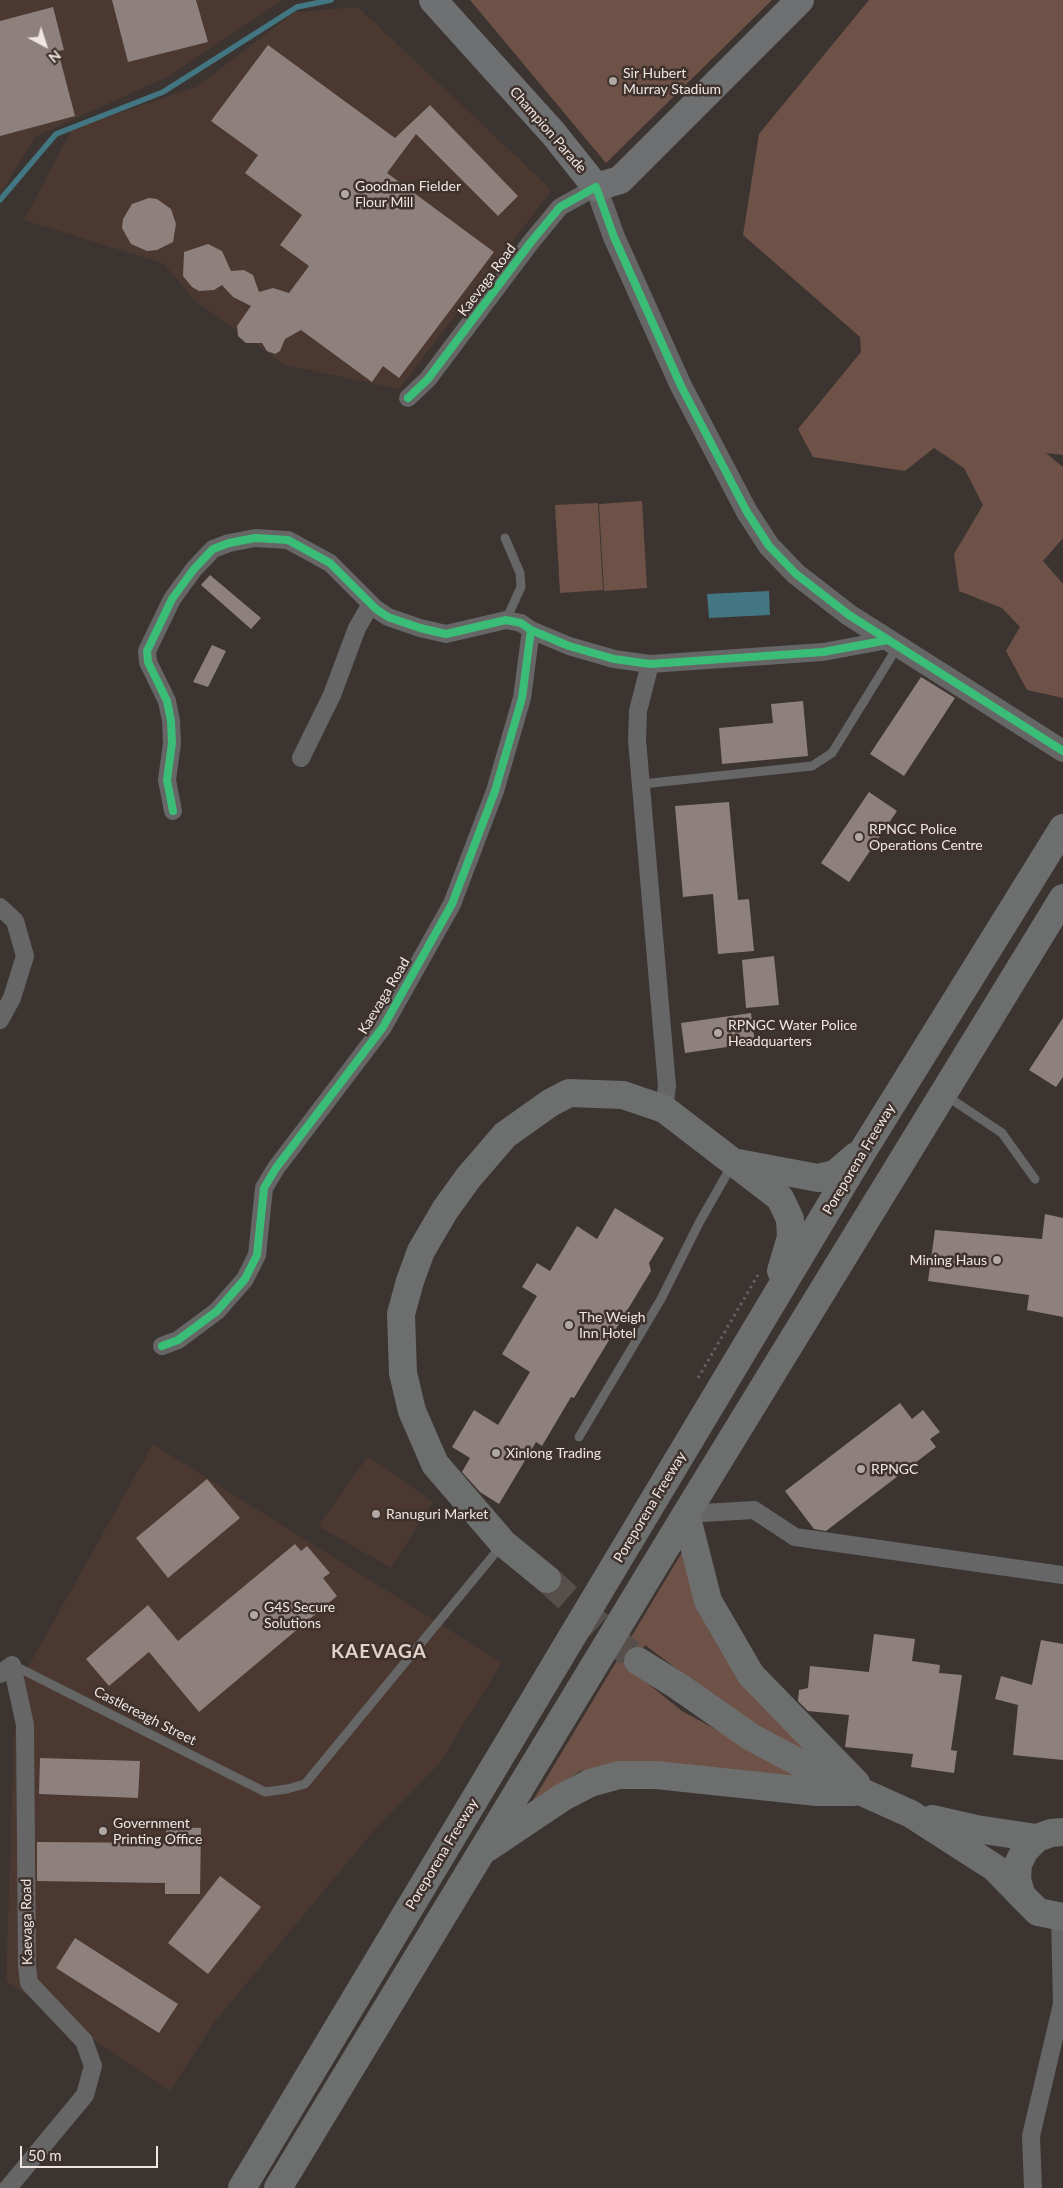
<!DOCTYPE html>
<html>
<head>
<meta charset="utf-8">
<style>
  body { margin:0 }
  #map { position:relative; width:1063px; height:2188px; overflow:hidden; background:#3b3431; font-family:Lato,sans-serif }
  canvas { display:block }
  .north { position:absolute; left:20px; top:20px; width:50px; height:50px; -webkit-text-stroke:4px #3f322d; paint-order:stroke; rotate:140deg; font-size:14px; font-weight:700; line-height:20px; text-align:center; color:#efe6e3 }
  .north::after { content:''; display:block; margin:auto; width:18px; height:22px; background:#efe6e3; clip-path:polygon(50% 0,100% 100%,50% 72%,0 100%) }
  .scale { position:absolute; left:20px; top:2146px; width:138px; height:22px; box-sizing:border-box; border:2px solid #efe6e3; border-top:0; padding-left:6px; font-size:15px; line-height:18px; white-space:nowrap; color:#efe6e3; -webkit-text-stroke:4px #3f322d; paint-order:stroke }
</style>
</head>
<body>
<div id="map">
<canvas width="1063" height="2188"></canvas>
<div class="north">N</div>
<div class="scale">50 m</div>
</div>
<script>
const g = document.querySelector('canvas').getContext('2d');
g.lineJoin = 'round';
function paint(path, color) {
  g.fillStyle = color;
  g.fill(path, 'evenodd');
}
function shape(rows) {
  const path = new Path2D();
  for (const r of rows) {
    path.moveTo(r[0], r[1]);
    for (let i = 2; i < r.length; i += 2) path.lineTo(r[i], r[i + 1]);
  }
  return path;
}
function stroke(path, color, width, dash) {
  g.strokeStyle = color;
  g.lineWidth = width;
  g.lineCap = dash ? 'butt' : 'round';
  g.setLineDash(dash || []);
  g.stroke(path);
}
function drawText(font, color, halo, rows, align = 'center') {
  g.font = font + ' Lato,sans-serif';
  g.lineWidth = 5;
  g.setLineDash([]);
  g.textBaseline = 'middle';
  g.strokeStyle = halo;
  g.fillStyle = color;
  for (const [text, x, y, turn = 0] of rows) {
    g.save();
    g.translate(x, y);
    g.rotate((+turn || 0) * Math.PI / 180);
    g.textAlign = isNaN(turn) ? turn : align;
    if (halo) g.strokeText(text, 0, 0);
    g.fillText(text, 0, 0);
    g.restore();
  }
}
paint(shape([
  [0,0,282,0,169,76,35,137,0,195],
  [358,7,552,190,399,389,285,365,195,301,164,264,24,220,72,129,196,87,295,12],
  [153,1444,502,1663,439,1764,376,1828,216,2020,170,2091,6,1981,14,1736,25,1672],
  [368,1456,433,1502,391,1568,318,1526]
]), '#4a3831');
paint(shape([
  [470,0,772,0,606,163],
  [869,0,1063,0,1063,455,1046,453,1063,467,1063,538,1043,561,1063,584,1063,698,1027,690,1006,651,1020,627,1002,608,959,591,954,554,983,505,964,468,934,448,905,471,813,457,798,429,861,352,860,337,743,235,759,134],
  [642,501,647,588,604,591,599,504],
  [598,503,603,590,560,593,555,505],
  [684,1549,824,1764,727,1707,645,1645,631,1670,682,1711,818,1785,635,1762,580,1771,532,1802]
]), '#6f5247');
paint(shape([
  [769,591,770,615,709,618,707,594]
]), '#437683');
stroke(shape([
  [0,200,56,134,163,92,297,7,331,0]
]), '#437683', 5.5);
paint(shape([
  [112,0,196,0,208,42,128,62],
  [53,7,64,50,58,51,75,116,0,136,0,21],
  [268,45,395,138,430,105,518,196,498,216,416,134,387,173,494,252,399,378,383,366,372,382,301,330,285,339,280,351,275,354,267,351,262,343,246,343,238,336,237,326,251,306,233,297,222,285,214,290,199,291,192,287,183,276,184,252,208,244,222,251,231,271,244,270,253,275,259,292,273,288,289,293,309,266,280,245,302,215,245,173,258,155,211,121],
  [149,198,157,199,171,209,176,224,173,242,157,250,147,251,131,244,122,228,123,219,132,204],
  [210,575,261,618,251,629,201,585],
  [212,645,226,651,208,687,193,682],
  [921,677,955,698,904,776,870,754],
  [803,701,808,756,722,764,719,728,773,723,771,704],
  [869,792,897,811,849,882,821,863],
  [729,802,738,900,749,899,754,951,718,954,713,894,683,897,675,806],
  [774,956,779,1005,746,1008,742,960],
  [751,1013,755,1043,685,1053,681,1023],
  [1063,1018,1063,1077,1056,1087,1029,1070],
  [615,1208,664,1238,649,1263,651,1271,574,1398,571,1397,542,1446,536,1442,499,1504,480,1492,462,1472,470,1458,452,1447,474,1410,498,1425,530,1372,502,1354,537,1296,522,1287,537,1263,550,1271,577,1226,597,1239],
  [1045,1214,1063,1218,1063,1317,1027,1310,1029,1295,928,1281,935,1230,1042,1239],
  [900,1403,912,1419,923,1410,940,1432,930,1439,936,1447,826,1531,814,1529,785,1491],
  [207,1479,240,1518,168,1578,136,1538],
  [295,1544,301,1551,307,1546,330,1573,323,1578,337,1596,199,1712,149,1652,109,1686,86,1659,148,1605,178,1641],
  [874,1634,915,1639,912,1661,940,1665,939,1673,962,1675,951,1750,957,1751,954,1773,911,1767,913,1754,845,1747,849,1715,808,1711,798,1701,799,1690,808,1688,810,1666,869,1672],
  [1041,1640,1063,1644,1063,1760,1013,1755,1018,1705,995,1699,1001,1676,1032,1685],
  [40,1758,140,1761,138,1798,39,1794],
  [166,1827,201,1828,200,1894,165,1894,165,1883,37,1881,37,1842,166,1843],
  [220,1876,261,1907,208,1974,168,1943],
  [75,1938,178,2004,159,2033,56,1968]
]), '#8e807c');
stroke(shape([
  [547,1579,638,1661]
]), '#564f4c', 28, [28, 14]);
stroke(shape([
  [698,1378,759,1273]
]), '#636261', 3, [2.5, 4]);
stroke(shape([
  [505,538,520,573,521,587,506,620],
  [642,784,812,766,832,753,898,646],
  [945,1095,1002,1133,1035,1179],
  [579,1437,661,1299,699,1223,732,1165],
  [13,1665,265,1792,287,1789,305,1784,501,1546]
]), '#666667', 9);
stroke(shape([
  [408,398,428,379,531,242,560,207,596,187],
  [650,664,638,711,637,740,667,1086,664,1109],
  [301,758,332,695,357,628,371,604],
  [173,811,167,780,172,743,171,721,167,701,148,662,147,651,172,599,194,569,213,549,229,543,255,538,288,540,330,563,376,609,388,617,420,628,446,634,506,620,521,623,531,630,569,646,614,659,650,664,823,652,888,640],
  [0,907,15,921,25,956,12,998,0,1020],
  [162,1346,178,1340,217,1311,245,1279,257,1255,264,1188,276,1168,383,1027,452,904,495,791,522,698,531,630],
  [686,1514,754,1510,795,1537,1063,1575],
  [0,1674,12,1665,25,1725,27,1966,29,1983,84,2041,93,2066,85,2095,8,2188],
  [1033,2188,1031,2136,1062,2004,1060,1917]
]), '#666667', 18);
stroke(shape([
  [596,187,614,237,681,386,747,512,769,546,796,574,849,615,1063,751]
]), '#666667', 22);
stroke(shape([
  [433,0,553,133,596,187,620,180,800,0]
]), '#6e7071', 28);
stroke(shape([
  [738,1163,818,1178,835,1174,856,1156],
  [686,1514,708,1601,751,1675,856,1783],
  [547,1579,503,1543,435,1464,412,1411,403,1373,401,1314,410,1281,421,1251,445,1210,468,1178,505,1135,550,1103,569,1093,623,1095,664,1109,780,1198,790,1219,791,1237,781,1271],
  [638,1661,678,1686,751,1737,811,1769,911,1814,995,1868,1022,1896],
  [932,1819,976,1829,1037,1838],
  [1063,1832,1051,1833,1037,1838,1025,1850,1018,1864,1017,1880,1022,1896,1038,1912,1063,1917],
  [487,1848,563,1797,590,1783,619,1775,656,1775,817,1792,853,1792],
  [242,2188,864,1149,1063,828],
  [278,2188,686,1514,1063,898]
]), '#6d6e6e', 28);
stroke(shape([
  [408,398,428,379,531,242,560,207,596,187,614,237,681,386,747,512,769,546,796,574,849,615,1063,751],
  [173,811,167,780,172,743,171,721,167,701,148,662,147,651,172,599,194,569,213,549,229,543,255,538,288,540,330,563,376,609,388,617,420,628,446,634,506,620,521,623,531,630,569,646,614,659,650,664,823,652,888,640],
  [162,1346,178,1340,217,1311,245,1279,257,1255,264,1188,276,1168,383,1027,452,904,495,791,522,698,531,630]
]), '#3abd76', 8);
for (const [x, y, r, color] of [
  [613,81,5,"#b0a8a5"],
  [345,194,5,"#b0a8a5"],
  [859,837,5,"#b0a8a5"],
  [718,1033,5,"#b0a8a5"],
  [997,1260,5,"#b0a8a5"],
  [569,1325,5,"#b0a8a5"],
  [496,1453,5,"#b0a8a5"],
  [861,1469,5,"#b0a8a5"],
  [376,1514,5,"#b0a8a5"],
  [254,1615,5,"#b0a8a5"],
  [103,1831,5,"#b0a8a5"]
]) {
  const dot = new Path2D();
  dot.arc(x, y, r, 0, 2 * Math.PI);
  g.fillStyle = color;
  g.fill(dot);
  stroke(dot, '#3f322d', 2);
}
drawText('14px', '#efe6e3', '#3f322d', [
  ["Sir Hubert",623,73],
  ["Murray Stadium",623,89],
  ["Goodman Fielder",355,186],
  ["Flour Mill",355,202],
  ["RPNGC Police",869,829],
  ["Operations Centre",869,845],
  ["RPNGC Water Police",728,1025],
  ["Headquarters",728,1041],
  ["Mining Haus",987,1260,"right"],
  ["The Weigh",579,1317],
  ["Inn Hotel",579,1333],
  ["Xinlong Trading",506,1453],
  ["RPNGC",871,1469],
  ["Ranuguri Market",386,1514],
  ["G4S Secure",264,1607],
  ["Solutions",264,1623],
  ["Government",113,1823],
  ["Printing Office",113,1839]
], 'left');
drawText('14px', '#efe6e3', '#3f322d', [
  ["Champion Parade",548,130,49],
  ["Kaevaga Road",487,280,-53],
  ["Kaevaga Road",384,996,-59],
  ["Poreporena Freeway",859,1159,-59],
  ["Poreporena Freeway",650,1507,-59],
  ["Castlereagh Street",145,1716,27],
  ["Poreporena Freeway",442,1854,-59],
  ["Kaevaga Road",27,1922,-91]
]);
g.letterSpacing = '1px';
drawText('bold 19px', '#e1d1cb', '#3f322d', [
  ["KAEVAGA",379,1652]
]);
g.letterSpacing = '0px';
</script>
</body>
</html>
